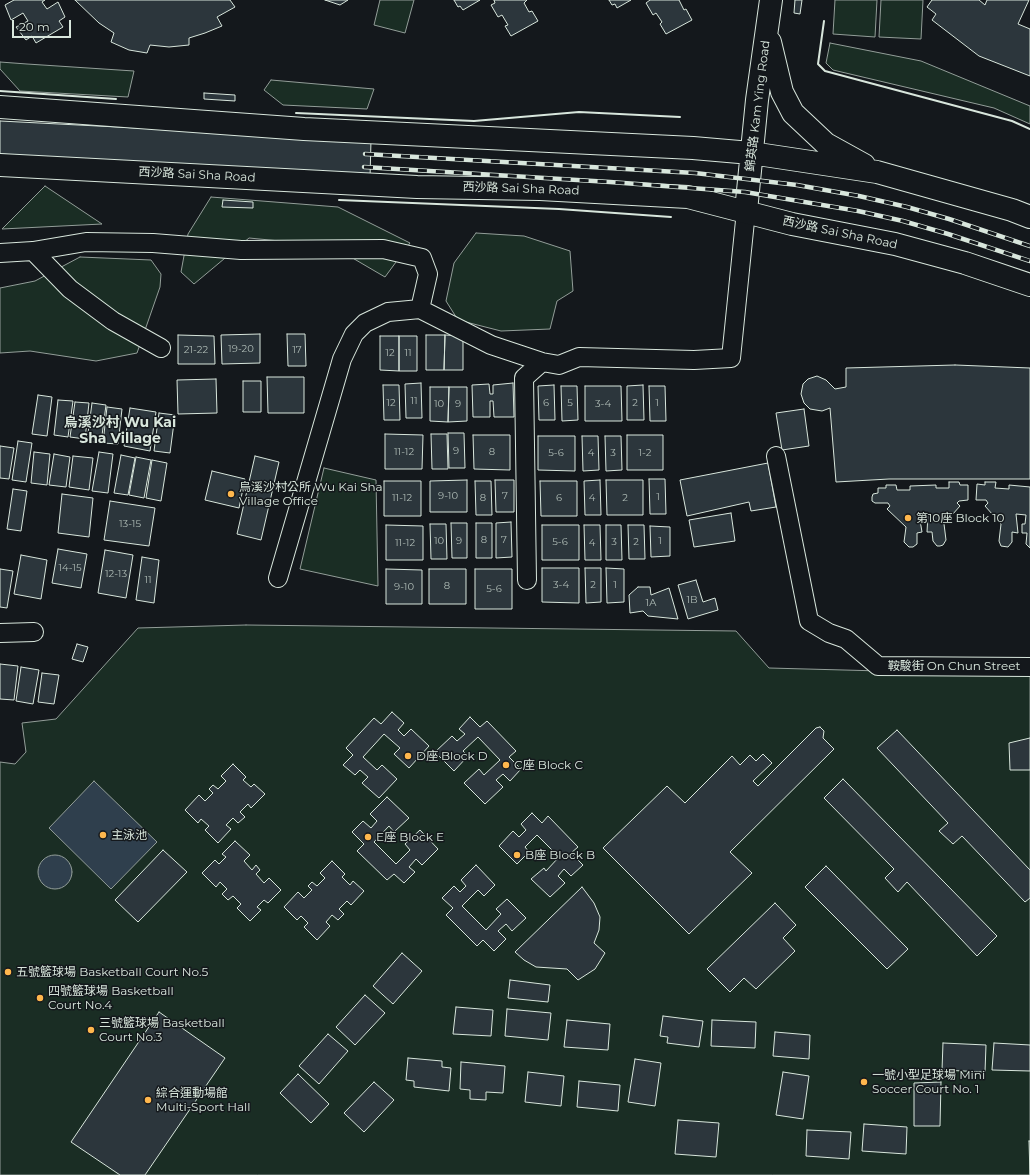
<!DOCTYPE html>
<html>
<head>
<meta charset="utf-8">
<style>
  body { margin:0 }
  #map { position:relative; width:1030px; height:1175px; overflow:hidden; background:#14181c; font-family:Montserrat,sans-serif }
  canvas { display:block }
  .scale { position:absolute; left:12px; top:20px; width:59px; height:18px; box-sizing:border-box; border:2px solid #d8e6dc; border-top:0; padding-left:5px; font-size:12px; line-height:14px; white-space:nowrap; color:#d8e6dc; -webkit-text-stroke:3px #14181c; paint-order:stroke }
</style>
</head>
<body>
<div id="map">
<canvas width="1030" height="1175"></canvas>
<div class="scale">20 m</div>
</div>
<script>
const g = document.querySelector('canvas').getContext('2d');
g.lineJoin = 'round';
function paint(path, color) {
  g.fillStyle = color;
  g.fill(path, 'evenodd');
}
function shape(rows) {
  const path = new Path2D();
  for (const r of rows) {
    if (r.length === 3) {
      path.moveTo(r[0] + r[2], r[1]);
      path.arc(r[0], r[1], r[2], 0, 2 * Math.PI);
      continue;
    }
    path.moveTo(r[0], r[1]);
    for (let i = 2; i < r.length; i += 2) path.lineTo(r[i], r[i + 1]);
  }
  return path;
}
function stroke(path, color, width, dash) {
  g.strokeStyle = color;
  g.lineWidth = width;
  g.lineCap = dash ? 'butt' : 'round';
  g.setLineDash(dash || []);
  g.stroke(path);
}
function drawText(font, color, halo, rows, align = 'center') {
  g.font = font + ' Montserrat,"Noto Sans TC",sans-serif';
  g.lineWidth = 3;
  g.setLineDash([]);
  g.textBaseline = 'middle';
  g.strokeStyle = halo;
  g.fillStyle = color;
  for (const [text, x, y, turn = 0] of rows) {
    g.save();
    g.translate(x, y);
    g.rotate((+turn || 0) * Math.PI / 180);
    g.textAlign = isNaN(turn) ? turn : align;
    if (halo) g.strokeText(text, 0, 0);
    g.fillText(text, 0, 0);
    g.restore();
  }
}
const green = shape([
  [380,0,414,0,405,33,374,25,380,0],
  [835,0,877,0,875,37,833,34,835,0],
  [881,0,923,0,921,39,879,37,881,0],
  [830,43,921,61,1030,106,1030,124,994,108,833,70,826,63,830,43],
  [0,62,27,64,134,71,128,97,20,91,0,69,0,62],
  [271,80,374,89,367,109,283,105,264,90,271,80],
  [45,186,102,224,2,229,45,186],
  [211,197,338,207,410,243,385,277,332,246,249,238,194,284,181,272,188,234,211,197],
  [476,233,524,236,570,251,573,291,557,301,550,329,501,331,458,320,446,301,454,263,476,233],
  [80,257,151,260,161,274,160,287,137,353,96,361,30,351,0,353,0,288,35,281,80,257],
  [324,468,376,480,378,586,300,569,324,468],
  [246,625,736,631,769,668,1030,675,1030,1175,0,1175,0,762,15,764,26,752,22,723,56,719,138,628,246,625]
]);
paint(green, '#1a2d24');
stroke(green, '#939e99', 1);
const water = shape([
  [94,781,157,842,111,889,49,828,94,781],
  [55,872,17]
]);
paint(water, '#2f3f4d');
stroke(water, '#939e99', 1);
const building = shape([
  [14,0,45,0,42,2,47,9,58,2,65,17,59,21,63,27,36,43,32,36,26,40,16,27,28,21,23,13,11,20,5,5,14,0],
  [75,0,230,0,235,7,217,17,222,26,205,33,189,38,189,45,169,47,150,45,147,53,129,50,111,42,114,33,99,23,75,0],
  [325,0,348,0,340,5,325,0],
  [454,0,480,0,463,10,460,6,458,7,454,0],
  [494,0,527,0,524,3,529,12,532,11,538,21,511,36,505,26,508,25,502,15,498,17,491,5,495,3,494,0],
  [609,0,631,0,617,8,615,4,612,5,609,0],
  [650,0,679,0,684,10,686,9,692,20,666,34,660,24,662,22,656,13,653,15,646,3,650,0],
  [795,0,802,0,800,14,794,13,795,0],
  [932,0,979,0,985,5,987,0,1029,0,1018,24,1030,29,1030,76,979,56,932,20,936,14,927,7,932,0],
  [204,93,235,95,235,101,204,99,204,93],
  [0,121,371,140,370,178,0,154,0,121],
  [223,200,253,202,253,208,222,207,223,200],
  [260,334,260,363,222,364,221,335,260,334],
  [287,334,305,334,306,366,288,366,287,334],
  [178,335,214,336,215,364,178,364,178,335],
  [426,335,445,335,444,370,426,370,426,335],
  [445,335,463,336,463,370,444,370,445,335],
  [380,336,399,336,399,371,380,370,380,336],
  [399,336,417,336,417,371,399,371,399,336],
  [955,365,1030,368,1030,479,889,479,836,482,830,408,822,411,810,409,804,403,801,394,803,384,808,379,817,376,826,380,835,389,846,387,846,368,955,365],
  [267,377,304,377,304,413,268,413,267,377],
  [216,379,217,413,178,414,177,380,216,379],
  [243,381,261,381,261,412,243,412,243,381],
  [421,383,422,418,406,418,405,384,421,383],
  [513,383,514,417,494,417,493,401,490,401,490,417,473,417,472,385,489,384,490,394,493,394,493,385,513,383],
  [383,385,399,385,400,420,384,420,383,385],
  [554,385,555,420,539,420,538,386,554,385],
  [643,385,644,420,627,420,627,386,643,385],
  [561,386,577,386,578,420,562,421,561,386],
  [585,386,621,386,622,421,585,421,585,386],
  [649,386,665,386,666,421,650,421,649,386],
  [430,387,449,387,448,422,430,421,430,387],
  [449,387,467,387,467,421,448,422,449,387],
  [38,395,52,397,47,436,32,434,38,395],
  [58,400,73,401,68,437,54,435,58,400],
  [75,402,89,403,85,439,70,437,75,402],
  [92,403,106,405,101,443,87,441,92,403],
  [107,407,122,409,118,444,103,443,107,407],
  [130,408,156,412,150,451,124,446,130,408],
  [804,409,809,446,782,450,776,413,804,409],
  [159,413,175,415,170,453,154,451,159,413],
  [448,433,464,433,465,468,449,468,448,433],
  [385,434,423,435,422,469,385,469,385,434],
  [431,434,447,434,448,469,432,469,431,434],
  [473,435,510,435,510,470,474,469,473,435],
  [627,435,663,435,663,470,627,470,627,435],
  [538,436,575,436,575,471,538,470,538,436],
  [582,436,598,436,599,470,583,471,582,436],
  [605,436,621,436,622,470,606,471,605,436],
  [18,441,32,443,26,482,12,480,18,441],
  [0,446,14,448,9,479,0,478,0,446],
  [34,452,50,454,47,485,31,483,34,452],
  [99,452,113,454,108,493,92,491,99,452],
  [54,454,70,457,66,487,49,485,54,454],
  [121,455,135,458,128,495,114,493,121,455],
  [73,456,93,458,89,490,69,487,73,456],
  [255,456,279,462,261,540,237,534,255,456],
  [136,457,151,460,144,498,129,495,136,457],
  [152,460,167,463,161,501,146,498,152,460],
  [768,463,776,507,751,511,749,502,687,516,680,480,768,463],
  [212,471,245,479,239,508,205,500,212,471],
  [649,479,665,479,666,514,650,514,649,479],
  [467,480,467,512,430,512,430,481,467,480],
  [495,480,514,480,514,512,496,512,495,480],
  [600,480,601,515,585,515,584,481,600,480],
  [606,480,643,480,643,515,607,515,606,480],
  [384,481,421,481,421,516,384,516,384,481],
  [475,481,491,481,492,515,476,515,475,481],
  [540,481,577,481,577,516,541,516,540,481],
  [949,482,959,482,960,485,968,485,968,500,959,501,957,503,960,506,944,524,946,540,943,545,940,546,937,546,933,541,932,532,927,532,928,514,919,514,922,532,917,533,917,544,913,547,909,547,904,542,906,527,887,509,890,506,888,503,875,503,872,501,872,497,873,494,878,493,878,488,886,488,886,485,896,485,897,490,910,490,910,486,936,485,936,488,949,488,949,482],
  [985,482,996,482,995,488,1009,489,1009,485,1030,487,1030,548,1026,544,1027,533,1022,533,1022,524,1025,524,1026,515,1016,514,1018,533,1012,532,1012,542,1008,547,1001,546,999,541,1001,524,985,506,988,503,986,500,976,500,977,484,985,485,985,482],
  [13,489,27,491,21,531,7,529,13,489],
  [62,494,93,498,89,537,58,533,62,494],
  [110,501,155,508,149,546,104,540,110,501],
  [731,513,735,541,694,547,689,520,731,513],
  [511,522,512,557,496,558,496,523,511,522],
  [451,523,467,523,467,558,452,558,451,523],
  [476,523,492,523,492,558,476,558,476,523],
  [430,524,446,524,447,559,431,559,430,524],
  [386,525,423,526,423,560,386,560,386,525],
  [542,525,579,525,579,560,542,560,542,525],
  [584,525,600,525,601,560,585,560,584,525],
  [606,525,621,525,622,560,606,560,606,525],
  [628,525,644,525,645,559,629,559,628,525],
  [650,526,670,527,670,556,651,557,650,526],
  [58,549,87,554,81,588,52,583,58,549],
  [105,550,133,555,126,598,98,593,105,550],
  [21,555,47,560,41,599,14,594,21,555],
  [142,557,159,560,154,603,136,600,142,557],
  [542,568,579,568,579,603,542,602,542,568],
  [585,568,601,568,601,602,586,603,585,568],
  [606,568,624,569,624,602,607,603,606,568],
  [0,569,13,571,7,608,0,607,0,569],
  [386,569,422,570,422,604,386,604,386,569],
  [429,569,466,569,466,604,429,604,429,569],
  [475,569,512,569,512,609,475,609,475,569],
  [696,580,703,602,715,598,718,610,688,619,678,585,696,580],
  [638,587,650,587,651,595,669,588,678,619,648,616,643,611,630,613,629,595,638,587],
  [77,644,88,647,83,662,72,659,77,644],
  [0,664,18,666,14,700,0,699,0,664],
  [21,667,39,670,33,704,16,701,21,667],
  [42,673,59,675,54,704,38,702,42,673],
  [392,712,404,723,398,730,404,736,411,729,429,746,409,768,394,754,400,748,384,734,363,757,377,770,382,765,397,779,379,798,362,783,368,777,360,770,355,775,343,765,353,755,346,748,374,718,381,724,392,712],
  [470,717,480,727,487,721,516,751,509,757,521,769,510,781,503,774,496,780,503,787,485,804,464,783,479,769,484,775,500,760,478,737,463,751,468,756,454,771,435,752,452,736,457,741,465,734,459,729,470,717],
  [820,727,824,731,823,738,834,749,730,852,752,873,689,934,603,848,667,786,685,803,732,756,740,765,750,755,756,761,763,754,772,763,753,781,758,786,816,728,820,727],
  [897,730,1030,870,1030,898,1025,902,962,836,953,844,939,831,948,823,877,748,897,730],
  [1030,738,1030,770,1010,770,1009,743,1030,738],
  [233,764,246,777,243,780,251,787,254,784,265,794,251,808,248,804,240,812,245,817,238,823,233,818,226,825,231,829,218,843,205,830,209,826,201,819,198,823,185,810,199,795,205,801,213,793,209,789,213,785,218,789,226,781,221,776,233,764],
  [843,779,997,936,977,956,907,882,898,892,885,878,894,869,824,798,843,779],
  [387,797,409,818,394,832,389,826,374,842,396,864,410,850,405,844,420,830,438,849,422,865,416,859,409,867,415,872,404,883,394,874,387,880,357,851,364,844,352,832,363,821,371,828,377,821,370,814,387,797],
  [532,813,542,823,548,816,578,847,571,853,583,865,571,876,564,869,558,876,565,883,550,897,531,879,544,868,546,871,559,857,537,835,525,847,529,852,517,864,499,846,513,831,519,837,526,830,521,824,532,813],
  [235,841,250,855,244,861,252,870,256,865,260,870,256,874,264,883,269,878,281,890,268,903,264,900,257,907,261,910,250,921,237,908,241,904,233,896,228,900,222,894,227,889,220,882,216,887,202,873,215,860,219,864,226,857,222,854,235,841],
  [163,850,187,872,138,922,115,900,163,850],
  [332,861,345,874,342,877,350,885,353,881,364,891,351,905,347,901,339,909,344,914,338,920,332,915,326,922,330,926,317,940,304,927,308,923,301,916,297,920,284,907,298,892,304,898,312,890,308,886,312,882,317,886,325,878,320,873,332,861],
  [476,865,495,885,484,896,478,890,462,906,486,930,501,914,496,909,507,899,526,918,512,931,506,924,498,931,506,939,494,951,483,940,477,946,446,915,453,908,442,898,454,886,460,892,466,886,461,880,476,865],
  [826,866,908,949,887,969,805,887,826,866],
  [582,887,594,903,600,917,599,930,594,943,605,953,595,969,578,980,567,969,536,967,524,960,515,952,582,887],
  [775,903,796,925,783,938,795,951,756,989,744,978,730,992,707,969,775,903],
  [402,953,422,971,393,1004,373,986,402,953],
  [510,980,550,985,548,1002,508,998,510,980],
  [365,995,385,1013,355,1045,336,1027,365,995],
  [456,1007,493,1010,491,1036,453,1034,456,1007],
  [507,1009,551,1013,548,1040,505,1036,507,1009],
  [159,1012,225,1058,145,1175,120,1175,71,1142,159,1012],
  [663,1016,703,1021,699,1047,667,1043,668,1037,660,1036,663,1016],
  [567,1020,610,1024,608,1050,564,1047,567,1020],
  [712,1020,756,1022,755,1048,711,1046,712,1020],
  [775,1032,810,1035,809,1059,773,1056,775,1032],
  [328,1034,348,1051,319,1084,299,1066,328,1034],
  [943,1043,986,1045,985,1072,942,1070,943,1043],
  [994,1043,1030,1045,1030,1071,992,1070,994,1043],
  [408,1058,442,1061,442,1067,451,1068,449,1091,414,1087,414,1081,406,1080,408,1058],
  [635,1059,661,1063,655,1106,628,1102,635,1059],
  [461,1062,505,1066,503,1093,486,1092,486,1100,470,1099,470,1090,460,1089,461,1062],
  [528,1072,564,1076,561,1106,525,1102,528,1072],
  [783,1072,809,1076,803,1119,776,1115,783,1072],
  [298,1074,329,1104,311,1123,280,1093,298,1074],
  [579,1081,620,1085,618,1111,577,1107,579,1081],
  [374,1082,394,1100,364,1132,344,1113,374,1082],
  [941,1082,940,1126,914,1126,914,1083,941,1082],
  [678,1120,719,1123,716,1157,675,1154,678,1120],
  [864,1124,907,1127,906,1154,862,1151,864,1124],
  [807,1130,851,1132,849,1159,806,1156,807,1130],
  [1029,1141,1030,1141,1030,1175,1029,1141]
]);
paint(building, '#2c363c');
stroke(building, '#d8e6dc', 1);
const street = shape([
  [33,251,70,289,113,321,161,348],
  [0,253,33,251,86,242,153,243,241,250,383,249,422,258,428,274,420,309],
  [776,456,809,621,829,633,846,639,878,666,1030,667],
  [278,578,342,359,354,334,365,323,388,312,420,309,491,345,542,362,559,365,579,357,694,360,731,358,746,211],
  [527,580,524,378,542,362],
  [0,633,34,632]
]);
const secondary = shape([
  [770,42,782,92,793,113,826,144,864,165],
  [0,107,304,129,693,148,751,153,877,172,1012,210,1030,217],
  [0,165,417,187,540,189,688,197,792,224,895,244,965,263,1030,285],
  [746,211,757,100,771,0]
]);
stroke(street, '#d8e6dc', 20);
stroke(secondary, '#d8e6dc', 24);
stroke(street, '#14181c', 18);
stroke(secondary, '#14181c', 22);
const rail = shape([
  [365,154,695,173,797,185,859,196,907,207,949,219,1030,246],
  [364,167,610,182,745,192,858,211,903,221,948,234,1030,261]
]);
stroke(rail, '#d8e6dc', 4.5);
stroke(rail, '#14181c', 3, [9]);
stroke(shape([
  [824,21,818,64,825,71,1012,121,1030,129],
  [0,91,116,99],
  [296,113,474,121,579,112,680,117],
  [339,200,559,209,671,217]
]), '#d8e6dc', 2);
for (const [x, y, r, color] of [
  [231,494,4,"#ffb74d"],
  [908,518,4,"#ffb74d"],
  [408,756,4,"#ffb74d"],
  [506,765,4,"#ffb74d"],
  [103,835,4,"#ffb74d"],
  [368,837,4,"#ffb74d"],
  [517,855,4,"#ffb74d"],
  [8,972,4,"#ffb74d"],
  [40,998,4,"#ffb74d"],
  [91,1030,4,"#ffb74d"],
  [864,1082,4,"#ffb74d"],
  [148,1100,4,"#ffb74d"]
]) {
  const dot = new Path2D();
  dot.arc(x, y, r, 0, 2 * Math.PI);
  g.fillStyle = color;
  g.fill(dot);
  stroke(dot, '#14181c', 1.5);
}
drawText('10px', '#adbab4', null, [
  ["19-20",241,349],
  ["21-22",196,350],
  ["17",297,350],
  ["12",390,353],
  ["11",408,353],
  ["11",414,401],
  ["12",391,403],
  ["6",546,403],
  ["5",570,403],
  ["2",635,403],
  ["1",657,403],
  ["10",439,404],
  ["9",458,404],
  ["3-4",603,404],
  ["9",456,451],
  ["11-12",404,452],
  ["8",492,452],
  ["5-6",556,453],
  ["4",591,453],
  ["3",613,453],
  ["1-2",645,453],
  ["9-10",448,496],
  ["7",505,496],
  ["1",658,497],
  ["11-12",402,498],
  ["8",483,498],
  ["6",559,498],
  ["4",592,498],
  ["2",625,498],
  ["13-15",130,524],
  ["8",484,540],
  ["7",504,540],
  ["10",439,541],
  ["9",459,541],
  ["1",660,541],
  ["5-6",560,542],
  ["3",614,542],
  ["2",636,542],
  ["11-12",405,543],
  ["4",592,543],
  ["14-15",70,568],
  ["12-13",116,574],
  ["11",148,580],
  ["3-4",561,585],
  ["2",593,585],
  ["1",615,585],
  ["8",447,586],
  ["9-10",404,587],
  ["5-6",494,589],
  ["1B",692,600],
  ["1A",651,603]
]);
drawText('12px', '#d8e6dc', '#14181c', [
  ["錦英路 Kam Ying Road",758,106,-83],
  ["西沙路 Sai Sha Road",197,175,3],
  ["西沙路 Sai Sha Road",521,189,2],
  ["西沙路 Sai Sha Road",840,233,12],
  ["鞍駿街 On Chun Street",954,666]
]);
drawText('12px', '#d8e6dc', '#14181c', [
  ["烏溪沙村公所 Wu Kai Sha",239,487],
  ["Village Office",239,501],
  ["第10座 Block 10",916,518],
  ["D座 Block D",416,756],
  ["C座 Block C",514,765],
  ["主泳池",111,835],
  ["E座 Block E",376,837],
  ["B座 Block B",525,855],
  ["五號籃球場 Basketball Court No.5",16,972],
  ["四號籃球場 Basketball",48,991],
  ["Court No.4",48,1005],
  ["三號籃球場 Basketball",99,1023],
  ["Court No.3",99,1037],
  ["一號小型足球場 Mini",872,1075],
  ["Soccer Court No. 1",872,1089],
  ["綜合運動場館",156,1093],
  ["Multi-Sport Hall",156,1107]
], 'left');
drawText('bold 14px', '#d8e6dc', '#14181c', [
  ["烏溪沙村 Wu Kai",120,423],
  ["Sha Village",120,439]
]);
</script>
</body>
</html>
